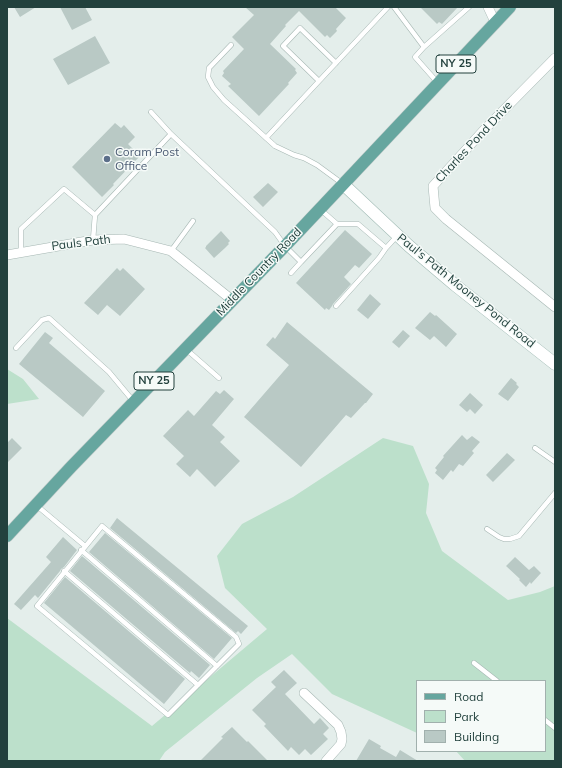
<!DOCTYPE html>
<html>
<head>
<meta charset="utf-8">
<style>
  body { margin:0 }
  #map { position:relative; width:562px; height:768px; overflow:hidden; background:#e4eeeb; font-family:Mulish,sans-serif }
  canvas { display:block }
  .frame { position:absolute; inset:0; border:8px solid #22413d; pointer-events:none }
  .legend { position:absolute; left:416px; top:680px; width:130px; height:72px; box-sizing:border-box; background:#f5faf8; border:1px solid #a1b0ad; margin:0; padding:5px 7px; list-style:none; font-size:12px; color:#22413d }
  .legend li { display:flex; align-items:center; gap:8px; height:20px }
  .legend b { width:20px; border:1px solid #a1b0ad }
</style>
</head>
<body>
<div id="map">
<canvas width="562" height="768"></canvas>
<div class="frame"></div>
<ul class="legend">
<li><b style="height:5px;background:#66a69f"></b>Road</li>
<li><b style="height:11px;background:#bce0cb"></b>Park</li>
<li><b style="height:11px;background:#b9c9c5"></b>Building</li>
</ul>
</div>
<script>
const g = document.querySelector('canvas').getContext('2d');
g.lineJoin = 'round';
function paint(path, color) {
  g.fillStyle = color;
  g.fill(path, 'evenodd');
}
function shape(rows) {
  const path = new Path2D();
  for (const r of rows) {
    path.moveTo(r[0], r[1]);
    for (let i = 2; i < r.length; i += 2) path.lineTo(r[i], r[i + 1]);
  }
  return path;
}
function stroke(path, color, width, dash) {
  g.strokeStyle = color;
  g.lineWidth = width;
  g.lineCap = dash ? 'butt' : 'round';
  g.setLineDash(dash || []);
  g.stroke(path);
}
function drawText(font, color, halo, rows, align = 'center') {
  g.font = font + ' Mulish,sans-serif';
  g.lineWidth = 3;
  g.setLineDash([]);
  g.textBaseline = 'middle';
  g.strokeStyle = halo;
  g.fillStyle = color;
  for (const [text, x, y, turn = 0] of rows) {
    g.save();
    g.translate(x, y);
    g.rotate((+turn || 0) * Math.PI / 180);
    g.textAlign = isNaN(turn) ? turn : align;
    if (halo) g.strokeText(text, 0, 0);
    g.fillText(text, 0, 0);
    g.restore();
  }
}
paint(shape([
  [7,369,23,379,39,399,7,404],
  [383,438,413,446,429,484,426,513,442,551,508,600,540,592,555,586,555,761,465,761,456,751,545,751,545,681,417,681,417,733,332,694,292,654,257,678,165,752,159,761,7,761,7,618,152,726,267,629,225,588,217,556,242,524,293,497]
]), '#bce0cb');
paint(shape([
  [14,7,36,7,20,17],
  [60,7,85,7,92,20,72,30],
  [245,7,335,7,346,18,336,29,337,31,330,38,327,35,325,37,299,11,285,25,286,26,270,44,296,69,295,70,297,73,288,83,289,84,259,116,228,86,231,84,222,76,224,73,223,71,244,49,232,37,254,15],
  [420,7,458,7,442,24,439,22,437,24],
  [95,36,110,63,68,85,53,59],
  [115,123,121,128,124,125,135,137,128,144,140,156,113,184,114,185,102,197,72,167],
  [268,183,278,192,263,207,253,197],
  [345,230,372,254,359,268,355,265,344,277,351,284,333,304,332,306,329,310,326,308,325,310,296,283],
  [221,231,230,241,228,243,229,244,225,248,214,258,205,248,206,247,206,246],
  [117,268,120,271,123,268,145,289,120,316,107,305,98,315,84,303],
  [370,294,381,304,368,319,357,310],
  [430,312,435,316,436,315,457,334,446,347,434,336,430,340,415,328],
  [287,322,373,394,366,403,365,403,351,418,346,415,301,467,244,417,289,365,266,345,273,337,275,339],
  [403,330,410,336,399,348,392,342],
  [45,332,53,338,49,343,105,391,83,417,19,364],
  [511,378,517,383,516,384,519,387,508,401,498,394],
  [224,390,234,399,212,425,225,437,220,442,240,461,215,487,197,469,190,477,176,464,184,456,163,436,188,410,194,416,216,391,220,394],
  [470,393,483,405,475,414,470,409,467,412,459,405],
  [462,435,467,440,472,436,480,442,472,451,474,453,463,466,459,464,453,472,451,470,443,480,435,473,437,470,435,468,444,457,443,456],
  [12,438,22,448,7,463,7,443],
  [507,453,515,460,493,482,486,475],
  [117,518,248,626,241,634,238,631,236,633,110,528],
  [105,533,232,638,214,659,89,552],
  [63,537,77,550,64,567,61,569,60,571,38,598,35,595,21,610,14,604,51,562,46,557],
  [82,556,210,665,199,678,191,671,190,673,70,571],
  [515,557,529,570,534,566,541,573,531,584,530,582,526,587,519,580,520,579,506,566],
  [65,577,185,679,164,704,44,603],
  [284,670,297,683,285,694,314,724,320,718,329,728,323,734,328,739,311,755,305,749,299,755,291,747,288,751,264,726,266,724,252,710,276,687,271,682],
  [232,727,247,742,248,741,268,761,200,761,223,738,221,737],
  [369,739,381,746,380,748,396,757,400,750,418,761,356,761]
]), '#b9c9c5');
const lane = shape([
  [394,7,424,47,415,57,438,83],
  [231,45,209,68,208,77,213,87,224,100,275,146,294,155,304,158,317,165,343,184],
  [424,47,469,7],
  [319,81,283,46,300,28,336,63],
  [151,112,171,134,275,232,285,246,301,262,337,224,358,224,386,248,397,236],
  [266,138,388,7],
  [321,210,337,224],
  [93,240,95,215,171,134],
  [171,251,193,221],
  [21,252,21,229,64,189,95,215],
  [291,273,301,262],
  [336,306,379,258,386,248],
  [16,348,42,320,49,318,109,372,134,402],
  [187,350,219,378],
  [535,448,555,462],
  [36,505,85,546],
  [102,526,236,637,239,644,168,715,37,606,102,526],
  [487,529,499,537,504,539,510,539,519,536,555,493],
  [81,550,217,666],
  [64,571,198,685],
  [474,663,497,681],
  [545,720,555,728]
]);
const street = shape([
  [488,7,495,22],
  [555,58,482,132,433,186,435,208,446,219,555,307],
  [7,255,93,240,124,239,171,251,232,300],
  [304,693,338,725,341,732,342,739,341,744,326,761]
]);
const secondary = shape([
  [343,184,409,246,455,285,555,364]
]);
const primary = shape([
  [7,536,71,467,285,246,510,7]
]);
stroke(lane, '#a6b7b3', 5.5);
stroke(street, '#a6b7b3', 10);
stroke(secondary, '#a1bbb5', 13);
stroke(primary, '#c1cac9', 13);
stroke(lane, '#fff', 4.5);
stroke(street, '#fff', 9);
stroke(secondary, '#fff', 12);
stroke(primary, '#66a69f', 12);
for (const [x, y, r, color] of [
  [107,159,4,"#5c6f8a"]
]) {
  const dot = new Path2D();
  dot.arc(x, y, r, 0, 2 * Math.PI);
  g.fillStyle = color;
  g.fill(dot);
  stroke(dot, '#f5faf8', 1.5);
}
for (const [x, y, w] of [
  [456,64,40],
  [154,381,40]
]) {
  const box = new Path2D();
  box.roundRect(x - w / 2, y - 9, w, 18, 3);
  g.fillStyle = '#f5faf8';
  g.fill(box);
  stroke(box, '#22413d', 1);
}
drawText('bold 11px', '#22413d', null, [
  ["NY 25",456,64],
  ["NY 25",154,381]
]);
drawText('12px', '#22413d', '#f5faf8', [
  ["Charles Pond Drive",474,142,-47],
  ["Pauls Path",81,243,-7],
  ["Middle Country Road",259,272,-46],
  ["Paul's Path Mooney Pond Road",466,291,39]
]);
drawText('12px', '#4e5e75', '#f5faf8', [
  ["Coram Post",115,152],
  ["Office",115,166]
], 'left');
</script>
</body>
</html>
